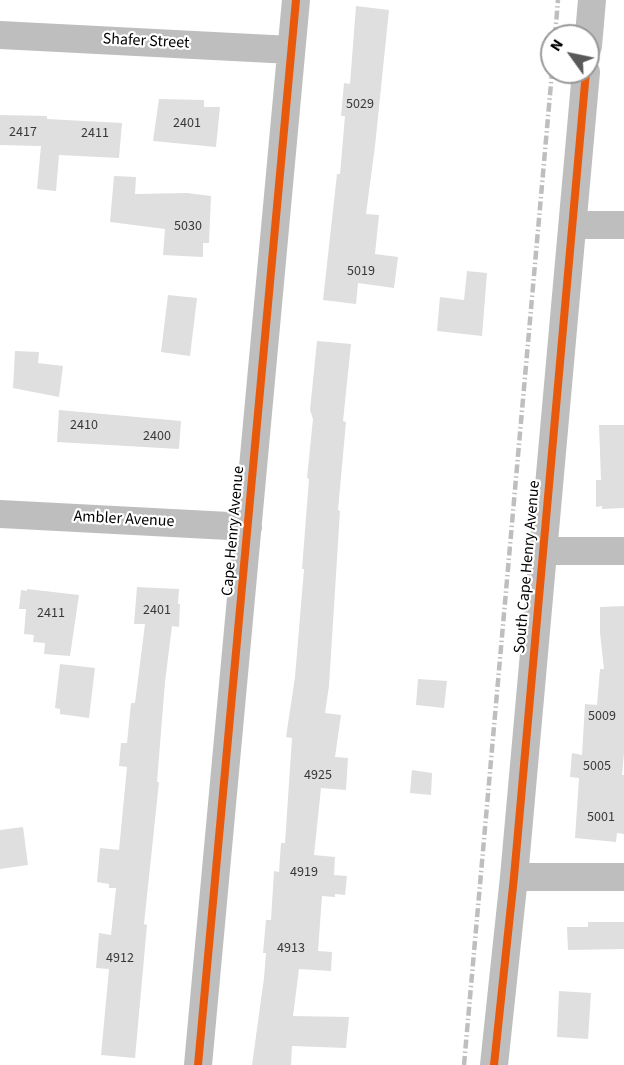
<!DOCTYPE html>
<html>
<head>
<meta charset="utf-8">
<style>
  body { margin:0 }
  #map { position:relative; width:624px; height:1065px; overflow:hidden; background:#fff; font-family:"Source Sans 3",sans-serif }
  canvas { display:block }
  .north { position:absolute; left:540px; top:24px; width:60px; height:60px; box-sizing:border-box; background:#fff; border:2px solid #999; border-radius:50%; rotate:303deg; font-size:16px; font-weight:700; line-height:24px; text-align:center; color:#000 }
  .north::after { content:''; display:block; margin:auto; width:21px; height:27px; background:#595959; clip-path:polygon(50% 0,100% 100%,50% 72%,0 100%) }
</style>
</head>
<body>
<div id="map">
<canvas width="624" height="1065"></canvas>
<div class="north">N</div>
</div>
<script>
const g = document.querySelector('canvas').getContext('2d');
g.lineJoin = 'round';
function paint(path, color) {
  g.fillStyle = color;
  g.fill(path, 'evenodd');
}
function shape(rows) {
  const path = new Path2D();
  for (const r of rows) {
    path.moveTo(r[0], r[1]);
    for (let i = 2; i < r.length; i += 2) path.lineTo(r[i], r[i + 1]);
  }
  return path;
}
function stroke(path, color, width, dash) {
  g.strokeStyle = color;
  g.lineWidth = width;
  g.lineCap = dash ? 'butt' : 'round';
  g.setLineDash(dash || []);
  g.stroke(path);
}
function drawText(font, color, halo, rows, align = 'center') {
  g.font = font + ' "Source Sans 3",sans-serif';
  g.lineWidth = 4.5;
  g.setLineDash([]);
  g.textBaseline = 'middle';
  g.strokeStyle = halo;
  g.fillStyle = color;
  for (const [text, x, y, turn = 0] of rows) {
    g.save();
    g.translate(x, y);
    g.rotate((+turn || 0) * Math.PI / 180);
    g.textAlign = isNaN(turn) ? turn : align;
    if (halo) g.strokeText(text, 0, 0);
    g.fillText(text, 0, 0);
    g.restore();
  }
}
paint(shape([
  [356,6,389,10,375,146,366,214,379,215,375,254,398,257,394,288,358,283,356,304,323,300,337,174,340,174,345,116,341,116,344,83,350,84],
  [159,99,204,100,204,107,220,107,216,147,153,141],
  [0,115,47,116,47,119,122,123,119,158,59,155,56,191,37,189,41,146,0,145],
  [114,176,136,177,135,194,187,193,211,196,209,243,203,243,203,257,163,255,165,229,110,222],
  [467,271,487,273,482,336,437,331,440,297,464,300],
  [168,295,197,298,190,356,161,352],
  [317,341,351,344,343,421,346,422,338,510,340,511,329,686,325,713,341,715,335,757,348,758,346,790,321,788,314,855,335,857,334,875,347,876,345,895,335,894,335,897,322,896,318,951,332,952,331,971,299,969,293,1016,349,1017,346,1048,292,1046,291,1065,252,1065,264,978,266,953,263,953,266,920,271,920,274,871,279,872,281,843,285,843,292,738,286,737,295,677,304,569,302,569,309,479,307,478,313,419,310,410],
  [15,351,39,352,38,363,63,366,59,397,13,388],
  [59,410,181,421,179,449,57,442],
  [599,425,624,425,624,508,602,509,602,506,596,507,596,480,601,480],
  [137,587,179,589,178,604,180,604,179,627,172,626,165,682,157,782,159,782,144,924,147,925,135,1058,101,1055,109,969,96,968,99,933,111,935,116,888,109,888,109,884,97,882,100,848,119,850,127,767,119,766,121,743,127,743,131,703,135,703,145,624,134,624],
  [27,589,79,595,70,656,44,654,45,643,33,642,34,635,24,634,26,609,19,609,21,590,27,591],
  [624,606,624,753,622,775,624,775,624,834,617,833,616,842,575,838,579,778,570,777,572,753,582,755,585,704,597,705,600,669,604,669,600,633,600,607],
  [60,664,95,668,89,718,60,714,60,709,55,708],
  [418,679,447,681,444,708,416,705],
  [412,770,432,773,431,795,410,793],
  [23,827,28,865,0,869,0,830],
  [588,922,624,922,624,949,568,950,567,927,588,927],
  [559,991,591,993,588,1039,557,1037]
]), '#dfdfdf');
stroke(shape([
  [0,35,291,50],
  [588,46,592,0],
  [573,225,624,225],
  [0,514,248,527],
  [543,551,624,551],
  [514,877,624,877],
  [198,1065,296,0],
  [494,1065,514,877,586,72]
]), '#bebebe', 28);
stroke(shape([
  [555,36,558,0],
  [464,1065,552,72]
]), '#bebebe', 4.5, [9, 3, 1.5, 3]);
stroke(shape([
  [198,1065,296,0],
  [494,1065,514,877,586,72]
]), '#e8590c', 8);
drawText('14px', '#383838', null, [
  ["5029",360,105],
  ["2401",187,124],
  ["2417",23,133],
  ["2411",95,134],
  ["5030",188,227],
  ["5019",361,272],
  ["2410",84,426],
  ["2400",157,437],
  ["2401",157,611],
  ["2411",51,614],
  ["5009",602,717],
  ["5005",597,767],
  ["4925",318,776],
  ["5001",601,818],
  ["4919",304,873],
  ["4913",291,949],
  ["4912",120,959]
]);
drawText('16px', '#000', '#fff', [
  ["Shafer Street",146,42,3],
  ["Ambler Avenue",124,520,3],
  ["Cape Henry Avenue",234,531,-85],
  ["South Cape Henry Avenue",528,567,-85]
]);
</script>
</body>
</html>
